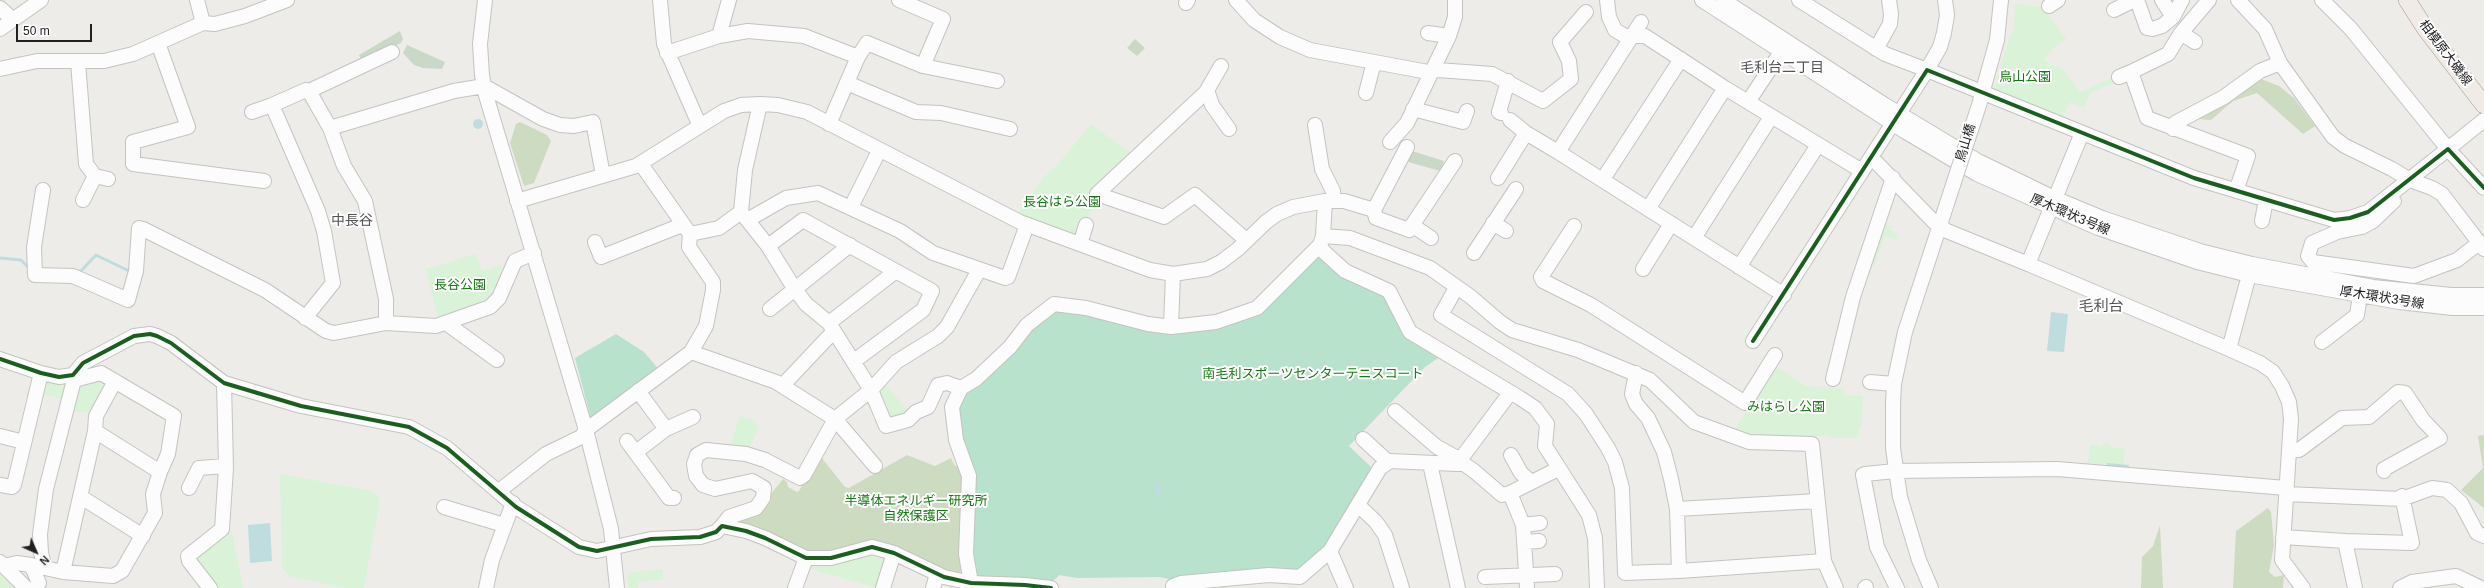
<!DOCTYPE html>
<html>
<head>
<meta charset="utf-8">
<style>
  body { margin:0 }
  #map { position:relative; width:2484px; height:588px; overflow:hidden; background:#eeece9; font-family:Helvetica,sans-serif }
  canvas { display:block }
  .north { position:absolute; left:16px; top:532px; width:40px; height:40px; -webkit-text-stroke:3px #fff; paint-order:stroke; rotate:135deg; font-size:11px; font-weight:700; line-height:16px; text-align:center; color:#202020 }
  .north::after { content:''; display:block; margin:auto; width:14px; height:18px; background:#202020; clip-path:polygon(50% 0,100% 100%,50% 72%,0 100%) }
  .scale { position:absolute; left:16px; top:24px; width:76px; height:18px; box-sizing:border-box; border:2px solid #202020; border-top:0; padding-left:5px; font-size:12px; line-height:14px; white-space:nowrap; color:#202020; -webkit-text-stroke:3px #fff; paint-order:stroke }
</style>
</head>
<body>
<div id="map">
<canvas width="2484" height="588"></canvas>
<div class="north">N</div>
<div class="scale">50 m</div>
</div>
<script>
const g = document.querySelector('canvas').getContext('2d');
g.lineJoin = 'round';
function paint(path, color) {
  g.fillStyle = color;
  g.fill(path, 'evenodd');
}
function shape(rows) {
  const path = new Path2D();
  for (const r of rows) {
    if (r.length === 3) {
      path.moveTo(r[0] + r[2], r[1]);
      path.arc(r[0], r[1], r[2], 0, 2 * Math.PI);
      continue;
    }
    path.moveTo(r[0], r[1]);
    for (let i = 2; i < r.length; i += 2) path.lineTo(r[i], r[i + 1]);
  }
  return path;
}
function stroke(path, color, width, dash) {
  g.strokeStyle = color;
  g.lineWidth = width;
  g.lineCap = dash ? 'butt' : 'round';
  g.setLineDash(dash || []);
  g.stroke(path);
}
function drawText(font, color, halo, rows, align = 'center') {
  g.font = font + ' Helvetica,"Noto Sans JP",sans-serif';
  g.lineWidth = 4;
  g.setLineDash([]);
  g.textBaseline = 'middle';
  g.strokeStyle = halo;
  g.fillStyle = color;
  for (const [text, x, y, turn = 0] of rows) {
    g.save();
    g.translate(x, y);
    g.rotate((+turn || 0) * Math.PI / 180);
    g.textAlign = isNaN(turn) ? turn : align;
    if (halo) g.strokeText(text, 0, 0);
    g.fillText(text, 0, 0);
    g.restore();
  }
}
paint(shape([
  [2261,79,2279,86,2294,98,2315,126,2303,134,2257,93,2233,101,2211,120,2197,119],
  [520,122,547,135,551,141,534,183,524,186,510,143,516,124],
  [2484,435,2484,508,2461,490,2483,468,2478,436],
  [907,455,935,466,951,458,955,466,960,465,963,471,962,570,959,573,950,573,940,567,838,553,834,550,817,554,808,552,765,530,733,523,764,510,771,500,771,494,783,479,787,482,788,487,797,492,799,491,819,458,821,457,845,487,849,488],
  [2268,508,2271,512,2274,545,2269,572,2275,577,2284,575,2283,588,2233,588,2236,531],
  [2160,525,2163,588,2141,588,2142,557,2153,546]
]), '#cddbc0');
paint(shape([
  [400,31,403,39,401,43,361,60,359,55],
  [1135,39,1145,48,1137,56,1127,48],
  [407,45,445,62,442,69,423,68,414,65,403,53],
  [1412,151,1444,161,1440,171,1405,161]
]), '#c9d8c7');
paint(shape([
  [2015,4,2042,7,2066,39,2052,49,2044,60,2063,70,2080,92,2118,75,2119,80,2090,93,2084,108,2070,102,2062,119,1996,93,1994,89,2008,41,2014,30],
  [1091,124,1133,155,1094,202,1079,240,1018,214,1043,178,1059,163],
  [1883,224,1892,226,1891,230,1898,235,1897,240,1885,236,1874,267,1869,266],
  [476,254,482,271,500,265,502,269,492,296,487,302,440,318,437,315,426,269],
  [1778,367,1806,386,1845,389,1844,395,1863,396,1862,423,1857,438,1830,438,1830,436,1751,437,1733,431],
  [100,377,109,382,94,414,70,410,77,384],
  [48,379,68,380,62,399,42,394,45,381],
  [883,380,910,414,892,419,877,392],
  [740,415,748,420,750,418,759,426,749,450,730,446],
  [2103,443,2110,444,2110,447,2125,449,2124,465,2088,464,2090,445,2102,446],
  [280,474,373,491,380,500,364,588,343,588,289,576,282,568],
  [227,529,232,531,243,588,212,588,192,556],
  [866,552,887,555,877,588,810,569,811,567,832,565],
  [0,568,16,588,0,588],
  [662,569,663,579,638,582,638,588,628,588,627,573]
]), '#daf2d7');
paint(shape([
  [1314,254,1322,255,1386,293,1405,334,1441,356,1425,367,1349,446,1372,468,1329,545,1295,572,1169,579,1160,577,1077,578,1059,575,1052,583,980,578,978,576,969,553,959,438,957,411,963,390,1030,328,1054,309,1146,326,1233,322],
  [616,334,644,352,660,371,591,419,575,358]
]), '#b8e2cb');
paint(shape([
  [478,124,5],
  [2051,312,2068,314,2064,352,2047,351],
  [2107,463,2129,465,2128,470,2107,468],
  [1160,483,1162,496,1156,497,1154,484],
  [270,523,272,561,250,563,248,525]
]), '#bfdcdf');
stroke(shape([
  [0,258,21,260,30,269],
  [76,271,81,271,96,255,129,271]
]), '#bfdcdf', 3);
const minor = shape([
  [485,0,480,44,482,75,485,92,586,430,611,529,617,588],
  [660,0,664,44,699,124],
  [1236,0,1254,20,1280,37,1310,50,1428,72,1438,70,1492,74,1543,101,1571,79,1569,61,1560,42,1586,12],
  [1607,0,1609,17,1615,30,1625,36,1645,36,1725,88,1862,171],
  [1702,0,1906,132,1977,174,2098,228,2197,262,2249,275,2399,302,2453,308,2484,308],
  [1723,0,1885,105,1978,161,2054,198,2102,218,2200,251,2252,264,2373,287,2451,295,2484,295],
  [1799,0,1885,54,1927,70,1940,47,1944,33,1947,15,1945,0],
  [2137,0,2147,28,2152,29,2162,26,2173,17,2182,0],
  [2162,0,2173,17],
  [2209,0,2181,33,2168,54,2131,72,2147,118,2248,156,2236,191],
  [2238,0,2265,29,2280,63,2333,137,2345,146,2392,169,2410,180,2432,188,2442,194,2484,249],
  [2322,0,2351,29,2448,149,2484,120],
  [1186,3,1188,0],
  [2049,6,2058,0],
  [0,8,13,20],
  [2114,10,2134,0],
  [1641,22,1558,152,1784,295],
  [203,23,215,24,245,16,287,0],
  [0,29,41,0],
  [1428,33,1449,36],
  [2181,33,2195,42],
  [719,36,729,0],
  [158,43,188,127,133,142,133,164,264,181],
  [1876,49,1890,24,1891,14,1889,0],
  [667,53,719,36,748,31,804,36,858,57,829,124],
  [858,57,867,43,923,66,943,19,899,0],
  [78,62,86,164,95,176,108,179],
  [923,66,997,81],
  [0,69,37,61,104,61,133,54,203,23,197,0],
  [2119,77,2131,72],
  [847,83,916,112,941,113,1010,129],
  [1207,90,1212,105,1229,129],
  [309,91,392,52],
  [1366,93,1374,62],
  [1980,101,1997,40,2001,0],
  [1748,102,1781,52],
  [1413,109,1463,122,1467,111],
  [252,112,272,105],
  [1501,113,1499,112,1508,81],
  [1510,120,1526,133,1558,152],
  [330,128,454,91,484,86,543,119,560,125,574,126,593,122,603,175],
  [2173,129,2175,123,2224,97,2260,71,2280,63],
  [1390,142,1407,123,1449,36,1455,17,1455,0],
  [1872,158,1934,222,1947,231,2028,264,2082,133],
  [641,164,690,234,719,228,741,212],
  [1498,178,1526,133],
  [1603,179,1681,59],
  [43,190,34,247,35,275,73,276,128,300,136,271,139,228,143,229,265,290,326,331,334,333,386,323,436,326,490,307,499,298,515,261,534,253],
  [1097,194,1164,217,1195,195,1246,240],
  [83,200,95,176],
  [517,201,636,166,724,111,741,105,760,104,778,105,807,112,1020,222,1150,270,1173,274,1207,269,1221,262,1238,249,1266,222,1277,214,1293,207,1325,201],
  [1095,201,1098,193,1206,92,1221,66],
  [1334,201,1344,201,1374,210,1376,218,1409,230,1455,161],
  [2394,201,2373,221,2362,227,2337,232,2312,243,2308,256,2313,262,2414,276,2457,260,2479,243],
  [851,207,879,151],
  [1648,209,1725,88],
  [1374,210,1407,147],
  [749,219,786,198,818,193,900,231,933,253,1005,278,1008,277,1027,225],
  [2262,221,2266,200],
  [1493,223,1506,231],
  [1412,225,1431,238],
  [1574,226,1541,277,1543,281,1591,305,1745,403,1775,355],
  [690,234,689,247,713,282,713,290,706,326,691,352],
  [1323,236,1350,238,1430,268,1471,297,1500,322,1512,330,1578,350,1650,380,1694,422,1749,442,1812,444,1824,561,1836,588],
  [1694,238,1771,117],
  [595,242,601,257,682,225],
  [1080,244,1086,225],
  [1320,245,1323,251,1345,271,1389,291,1410,332,1520,398,1535,408,1547,424,1545,446,1589,515,1595,538,1597,588],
  [768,246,803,220,932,291,923,310,854,361],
  [1474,253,1516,189],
  [2028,264,2229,349,2260,363,2273,372,2282,386,2289,402,2291,419,2282,560,2303,588],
  [1739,267,1818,145],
  [1643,269,1671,224],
  [1456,288,1441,315,1568,394,1586,414,1608,448,1615,462,1622,488,1625,573,1679,571,1677,509,1671,479,1664,452,1648,418,1636,404,1632,394,1636,373],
  [770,309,850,245],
  [305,318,333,283,324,231,318,211,272,105,306,90,309,91,330,128,344,166,365,201,386,299,386,323],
  [446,323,497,360],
  [829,323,896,271],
  [1171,327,1173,274],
  [1753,341,1927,70,2194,178,2334,220,2350,218,2368,212,2448,149,2484,188],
  [2322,342,2357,315,2360,295],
  [2229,349,2249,275],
  [0,359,41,373,59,377,73,375,83,363,134,336,150,334,157,336,171,343,224,383,301,406,409,427,447,448,516,507,579,547,597,551,651,539,700,537,716,532,722,526,746,531,765,538,806,558,831,558,872,547,894,553,944,577,971,583,1025,585,1051,588],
  [73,375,74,380,46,489,40,534,41,553,45,568,63,572,113,576,122,571,155,513,153,494,160,472,95,431,96,416,115,381],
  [1833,379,1853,297,1893,178],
  [74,380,101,373,174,416,168,454,160,472],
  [1870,382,1894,384],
  [782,386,834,331],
  [961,388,947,383,938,385,928,407,916,412,908,420,886,426,871,390,896,362,938,336,947,327,979,270],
  [638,391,666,429],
  [1395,411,1437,447,1459,459],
  [0,436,24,442],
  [1363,439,1388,462],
  [627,441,669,498,674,498],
  [2290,450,2299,450,2342,418,2369,417,2398,392,2405,393,2423,420,2440,438,2384,469,2384,471],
  [636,452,666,429,693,417],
  [1511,455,1521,473,1530,481],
  [1430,464,1458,588],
  [1457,464,1464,464,1474,471,1502,495,1510,493,1523,525,1527,588],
  [0,485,12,487,14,485,41,373],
  [189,488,199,468,226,466],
  [499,491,546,454,581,437,586,430,691,352,776,382,835,419,871,390,829,323,806,304,794,288,768,246,741,212,745,170,760,104],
  [1510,493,1558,469],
  [2286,494,2402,499,2432,488,2447,490,2461,503,2477,533,2484,536],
  [81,497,143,536],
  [1358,505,1376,522,1385,535,1402,588],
  [444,507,504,525],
  [1677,509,1818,501],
  [1523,525,1540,523],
  [722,526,729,517,756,508,763,498,764,488,752,481,715,489,703,485,696,476,694,464,697,455,706,450,746,454,765,460,800,478,804,475,835,419,875,466],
  [2283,537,2345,541,2355,588],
  [2345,541,2412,543,2402,496],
  [1525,542,1539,541],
  [1330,551,1346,588],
  [0,562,26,588],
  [3,566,17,563,31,565,39,583,35,588],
  [1679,571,1824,561],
  [63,572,95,431],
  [1485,577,1555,574],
  [971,583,966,554,969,476,956,440,952,407,961,388,976,379,1010,347,1027,325,1054,304,1086,308,1148,324,1171,327,1216,322,1257,308,1320,245,1323,236,1325,201,1334,201,1333,191,1322,169,1315,125],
  [210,588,189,561,188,556,222,529,226,468,224,383],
  [486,588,492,560,513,503],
  [795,588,806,558],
  [883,588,894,553],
  [933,588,937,574],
  [1174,588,1173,586,1181,583,1269,575,1300,577,1330,551,1380,468,1390,461,1457,464,1510,393],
  [1865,588,1866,587],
  [1897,588,1877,547,1863,475,1865,474,1895,471,2057,469,2286,488],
  [1931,588,1919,560,1900,497,1893,448,1893,404,1894,384,1905,332,1953,185],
  [2400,588,2412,582,2456,576,2481,588]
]);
const major = shape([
  [2407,0,2425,28,2484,105]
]);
stroke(minor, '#c4c3c1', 16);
stroke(major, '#a39787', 18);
stroke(minor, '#fcfcfc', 14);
stroke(major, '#f1ebe6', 17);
const minorBridge = shape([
  [1953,185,1980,102]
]);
stroke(minorBridge, '#c4c3c1', 16, []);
stroke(minorBridge, '#fcfcfc', 14);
stroke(shape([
  [1753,341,1927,70,2194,178,2334,220,2350,218,2368,212,2448,149,2484,188],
  [0,359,41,373,59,377,73,375,83,363,134,336,150,334,157,336,171,343,224,383,301,406,409,427,447,448,516,507,579,547,597,551,651,539,700,537,716,532,722,526,746,531,765,538,806,558,831,558,872,547,894,553,944,577,971,583,1025,585,1051,588]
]), '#1b5e20', 4);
drawText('13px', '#202020', '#fff', [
  ["相模原大磯線",2445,53,53],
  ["鳥山橋",1966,143,-73],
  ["厚木環状3号線",2070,215,23],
  ["厚木環状3号線",2382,298,9]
]);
drawText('13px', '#167a13', '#fff', [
  ["鳥山公園",2025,77],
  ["長谷はら公園",1062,202],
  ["長谷公園",460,285],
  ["南毛利スポーツセンターテニスコート",1313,374],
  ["みはらし公園",1786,407],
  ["半導体エネルギー研究所",916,501],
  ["自然保護区",916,516]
]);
drawText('14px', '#535353', '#fff', [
  ["毛利台二丁目",1782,68],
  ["中長谷",352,221]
]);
drawText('15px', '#535353', '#fff', [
  ["毛利台",2101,307]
]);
</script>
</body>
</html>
